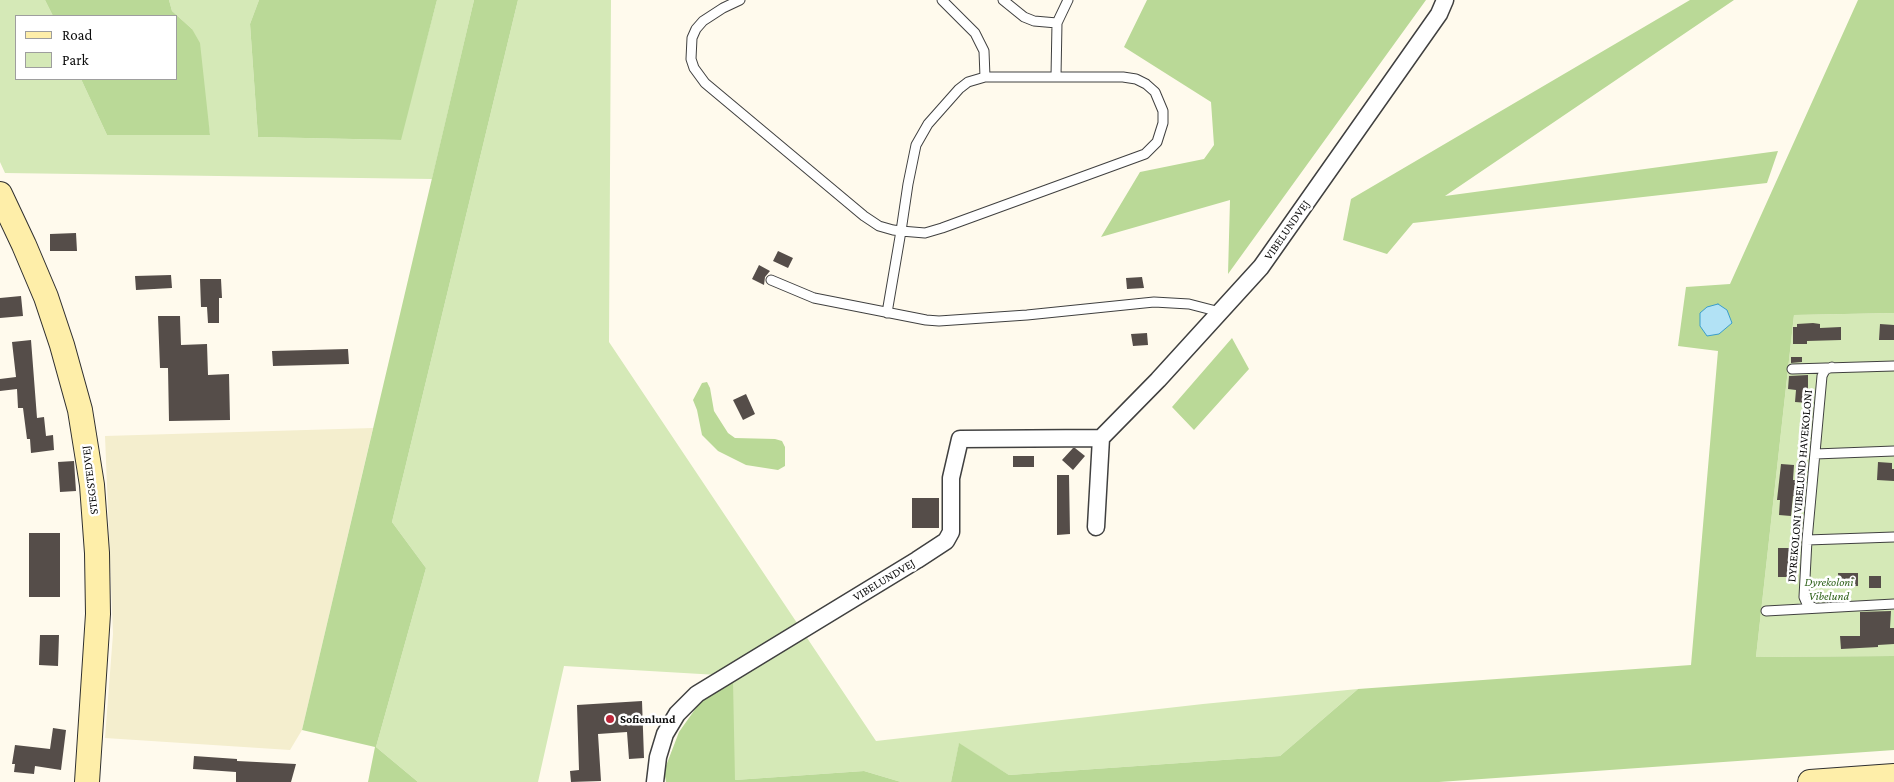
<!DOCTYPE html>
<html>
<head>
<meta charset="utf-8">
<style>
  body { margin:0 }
  #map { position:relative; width:1894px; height:782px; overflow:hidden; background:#fffaed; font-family:"Crimson Pro",serif }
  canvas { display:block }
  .legend { position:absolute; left:15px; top:15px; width:162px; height:65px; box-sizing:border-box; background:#fff; border:1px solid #9e9e9e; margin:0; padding:6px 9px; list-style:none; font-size:15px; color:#0d0d0d }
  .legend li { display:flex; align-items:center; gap:10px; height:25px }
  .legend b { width:25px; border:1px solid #9e9e9e }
</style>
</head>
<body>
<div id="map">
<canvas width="1894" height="782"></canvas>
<ul class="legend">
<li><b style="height:6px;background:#feeea9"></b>Road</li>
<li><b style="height:14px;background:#d5e9b7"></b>Park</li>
</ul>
</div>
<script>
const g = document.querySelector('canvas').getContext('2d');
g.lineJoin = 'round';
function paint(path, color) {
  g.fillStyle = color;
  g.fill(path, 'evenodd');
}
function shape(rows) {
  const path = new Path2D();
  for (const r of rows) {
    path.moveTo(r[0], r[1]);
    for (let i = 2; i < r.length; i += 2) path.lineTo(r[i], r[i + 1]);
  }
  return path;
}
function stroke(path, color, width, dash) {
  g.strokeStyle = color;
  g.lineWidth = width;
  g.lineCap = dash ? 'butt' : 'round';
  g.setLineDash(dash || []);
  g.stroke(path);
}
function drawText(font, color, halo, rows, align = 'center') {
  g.font = font + ' "Crimson Pro",serif';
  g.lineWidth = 5;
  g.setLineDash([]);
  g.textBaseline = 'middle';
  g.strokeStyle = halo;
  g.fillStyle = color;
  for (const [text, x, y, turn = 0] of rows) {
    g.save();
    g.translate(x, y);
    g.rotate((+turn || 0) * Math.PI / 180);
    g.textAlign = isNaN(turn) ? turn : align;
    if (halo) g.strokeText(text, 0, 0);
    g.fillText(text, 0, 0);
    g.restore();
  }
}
paint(shape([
  [373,428,302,730,290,750,105,738,113,634,105,436]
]), '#f4eece');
paint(shape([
  [0,0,45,0,53,16,16,16,16,79,81,79,107,135,210,135,192,29,172,11,169,0,259,0,250,24,258,137,400,140,437,0,474,0,432,179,5,173,0,162],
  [518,0,611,0,609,342,876,741,1203,704,1358,689,1280,756,1009,775,959,744,951,782,901,782,864,771,735,780,718,675,564,666,538,782,418,782,376,747,426,568,392,522],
  [1894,313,1894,656,1756,657,1794,315]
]), '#d5e9b7');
paint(shape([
  [45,0,169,0,172,11,192,29,200,43,210,135,107,135,81,79,176,79,176,16,53,16],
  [259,0,437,0,401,140,258,137,250,24],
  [474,0,518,0,392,522,426,568,376,747,418,782,368,782,375,747,302,730],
  [1147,0,1426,0,1228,274,1230,200,1101,237,1140,172,1204,159,1214,145,1211,102,1124,47],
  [1690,0,1734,0,1445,196,1778,151,1767,183,1413,223,1387,254,1343,240,1351,199],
  [1858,0,1894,0,1894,313,1794,315,1756,657,1894,656,1894,750,1439,782,951,782,959,743,1009,775,1280,756,1358,689,1691,665,1718,351,1678,346,1686,287,1730,284],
  [1232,338,1249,369,1194,430,1172,407],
  [707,382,710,388,714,411,728,433,735,438,775,439,782,441,785,447,785,466,778,470,746,465,718,451,702,435,697,410,693,400,702,383],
  [733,681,735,780,864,771,901,782,666,782,664,771,679,732,703,698]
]), '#bad997');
const water = shape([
  [1718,304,1727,310,1732,323,1719,334,1707,336,1700,326,1700,313,1707,307,1718,304]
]);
paint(water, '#b2e2f5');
stroke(water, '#3a9dcc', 1);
paint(shape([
  [76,233,77,251,50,251,50,234],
  [778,251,793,258,788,268,773,261],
  [759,265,770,271,765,277,764,285,752,279],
  [171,275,172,288,136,290,135,276],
  [1142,277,1144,288,1127,289,1126,278],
  [200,279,221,279,222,298,219,298,219,323,208,323,207,307,201,307],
  [21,296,23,316,0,318,0,298],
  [158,316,180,316,181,345,207,344,208,375,229,374,230,420,169,421,168,368,160,368],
  [1813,323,1820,324,1820,328,1841,327,1841,340,1807,341,1807,344,1793,344,1793,327,1797,327,1797,324],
  [1880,324,1894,325,1894,340,1879,340],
  [1147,333,1148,345,1133,346,1131,334],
  [31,340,37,418,44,417,46,436,53,435,54,450,31,453,30,439,27,439,23,408,18,408,17,389,0,391,0,379,16,377,12,342],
  [348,349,349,364,273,366,272,351],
  [1791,357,1802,357,1802,362,1791,363],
  [1808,375,1808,403,1795,402,1796,390,1788,389,1789,376],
  [746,394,755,414,743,420,733,400],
  [1073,448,1075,448,1085,456,1073,470,1062,460],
  [1013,456,1034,456,1034,467,1013,467],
  [74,461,76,491,60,492,58,462],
  [1878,462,1892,463,1892,469,1894,469,1894,481,1877,480],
  [1781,464,1794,465,1793,480,1798,480,1797,496,1793,496,1791,516,1779,515,1780,500,1777,500],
  [1057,475,1069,475,1070,534,1057,535],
  [912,498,939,498,939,528,912,528],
  [29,533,60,533,60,597,29,597],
  [1778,548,1791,548,1791,577,1778,577],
  [1838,573,1858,573,1858,586,1839,586],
  [1869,576,1881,576,1881,588,1869,588],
  [1891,611,1890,628,1894,628,1894,644,1878,645,1878,647,1841,649,1840,636,1860,636,1860,612],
  [40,635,59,635,58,666,39,665],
  [642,701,644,758,629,759,627,732,598,734,601,781,571,782,570,771,579,770,577,705],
  [53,728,66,730,61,770,35,766,34,774,14,772,15,764,12,764,15,745,50,749],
  [194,756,237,759,237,761,296,764,291,782,236,782,236,772,193,769]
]), '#554d49');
const lane = shape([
  [740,0,723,8,703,21,696,29,692,38,691,59,694,68,705,83,864,216,879,226,893,230,901,231,925,233,942,228,1145,154,1157,142,1163,123,1163,111,1155,92,1146,84,1136,79,1123,77,985,77,968,82,959,89,928,124,916,145,908,184,901,231,888,307,887,313],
  [942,0,975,33,984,51,985,77],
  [1003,0,1024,17,1034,21,1057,23],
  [1056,76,1057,23,1068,0],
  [771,280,814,298,926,320,939,321,1027,315,1154,302,1189,304,1220,312],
  [1792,369,1894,366],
  [1815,454,1894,451],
  [1807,540,1894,537],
  [1814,608,1807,604,1804,597,1807,540,1822,376,1825,370,1832,367],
  [1766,611,1894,604]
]);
const street = shape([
  [1096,527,1101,438,1158,380,1261,267,1439,14,1445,0],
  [655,782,658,757,665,734,677,714,697,694,917,560,946,541,951,532,951,478,960,439,1101,438]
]);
const secondary = shape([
  [0,194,24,245,46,297,62,345,80,410,92,485,97,553,98,614,87,782],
  [1810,782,1894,776]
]);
stroke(lane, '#404040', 11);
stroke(street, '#404040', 19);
stroke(secondary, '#2f2f2f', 26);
stroke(lane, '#fff', 9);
stroke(street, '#fff', 16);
stroke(secondary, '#feeea9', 24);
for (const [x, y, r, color] of [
  [610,719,5,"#bc2639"]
]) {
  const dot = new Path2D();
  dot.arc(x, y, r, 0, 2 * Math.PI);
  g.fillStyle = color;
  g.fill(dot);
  stroke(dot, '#fff', 2);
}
drawText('12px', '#0d0d0d', '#fff', [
  ["VIBELUNDVEJ",1287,230,-55],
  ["STEGSTEDVEJ",90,480,-97],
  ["DYREKOLONI VIBELUND HAVEKOLONI",1800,486,-85],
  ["VIBELUNDVEJ",884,580,-31]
]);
drawText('italic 12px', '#32641e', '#fff', [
  ["Dyrekoloni",1829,582],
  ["Vibelund",1829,596]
]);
drawText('bold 12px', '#0d0d0d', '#fff', [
  ["Sofienlund",620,719]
], 'left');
</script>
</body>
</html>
